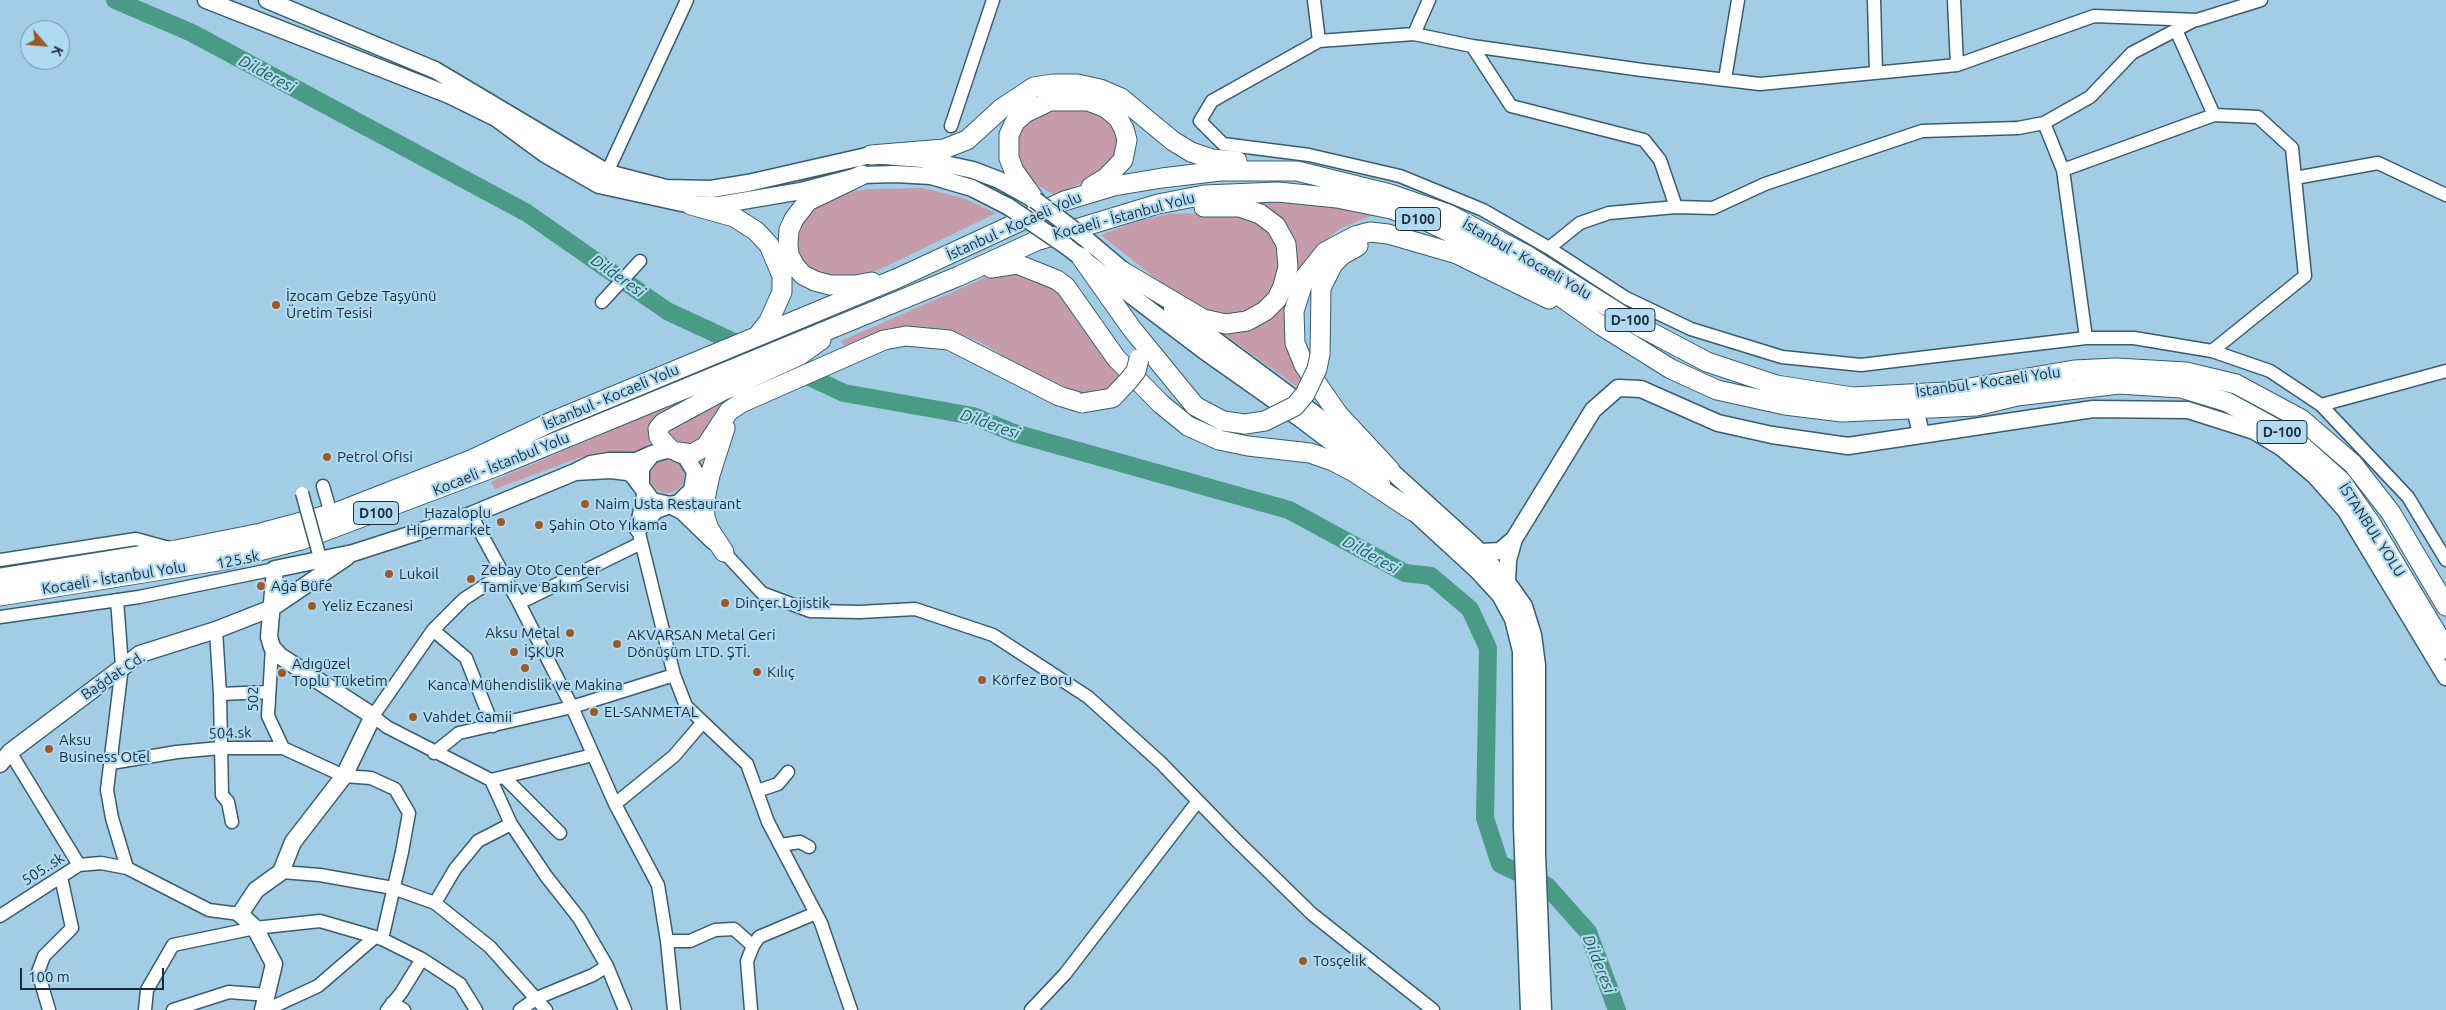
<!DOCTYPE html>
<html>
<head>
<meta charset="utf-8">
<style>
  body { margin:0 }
  #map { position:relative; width:2446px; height:1010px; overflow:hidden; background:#a3cce5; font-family:Ubuntu,sans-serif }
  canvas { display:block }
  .north { position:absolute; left:20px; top:20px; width:50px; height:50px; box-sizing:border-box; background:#b0d9f2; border:1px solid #7594a7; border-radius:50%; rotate:117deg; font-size:14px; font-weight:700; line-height:20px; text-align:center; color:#1d2d37 }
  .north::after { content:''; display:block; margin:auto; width:18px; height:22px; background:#9b5927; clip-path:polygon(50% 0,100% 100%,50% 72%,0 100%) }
  .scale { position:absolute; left:20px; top:968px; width:144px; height:22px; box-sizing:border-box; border:2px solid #1d2d37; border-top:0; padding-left:6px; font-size:15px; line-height:18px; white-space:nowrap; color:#1d2d37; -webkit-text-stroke:4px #b0d9f2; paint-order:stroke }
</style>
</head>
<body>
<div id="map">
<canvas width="2446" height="1010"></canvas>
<div class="north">K</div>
<div class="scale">100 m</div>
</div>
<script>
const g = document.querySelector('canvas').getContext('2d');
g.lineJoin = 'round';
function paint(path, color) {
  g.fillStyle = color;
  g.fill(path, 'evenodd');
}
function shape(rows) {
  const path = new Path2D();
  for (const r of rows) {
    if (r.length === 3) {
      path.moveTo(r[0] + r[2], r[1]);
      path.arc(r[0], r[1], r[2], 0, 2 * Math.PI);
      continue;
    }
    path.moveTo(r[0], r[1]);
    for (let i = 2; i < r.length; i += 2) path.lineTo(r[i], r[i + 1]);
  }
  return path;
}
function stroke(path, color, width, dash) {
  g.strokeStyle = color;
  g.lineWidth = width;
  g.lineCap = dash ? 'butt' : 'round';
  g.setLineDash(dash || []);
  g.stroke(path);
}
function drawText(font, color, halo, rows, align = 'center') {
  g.font = font + ' Ubuntu,sans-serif';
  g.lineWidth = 4.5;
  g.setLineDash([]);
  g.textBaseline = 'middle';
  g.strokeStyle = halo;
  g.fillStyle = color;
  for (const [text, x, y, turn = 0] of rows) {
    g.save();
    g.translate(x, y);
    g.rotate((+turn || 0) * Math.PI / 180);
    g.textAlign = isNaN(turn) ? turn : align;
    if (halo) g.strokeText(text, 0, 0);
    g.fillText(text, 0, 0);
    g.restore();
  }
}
paint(shape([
  [1068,104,1106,114,1119,130,1118,154,1099,174,1056,195,1047,191,1030,180,1019,167,1016,131,1022,121],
  [922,188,963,198,996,213,883,268,862,275,843,279,823,277,800,265,795,228,809,206,840,193,870,189],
  [1250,200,1319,204,1361,211,1373,215,1339,229,1316,250,1303,268,1303,376,1296,386,1214,327,1258,320,1293,243,1289,229,1281,219,1265,207],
  [1215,213,1242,216,1269,227,1281,251,1274,292,1259,307,1243,314,1224,315,1204,312,1169,289,1101,235,1138,221,1168,214],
  [1013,270,1049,280,1122,372,1113,387,1102,392,1089,394,1075,391,1027,369,978,341,948,329,909,326,889,328,844,346,841,341,987,277],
  [722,383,640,451,629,455,581,457,495,489,491,482],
  [752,383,753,387,744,394,709,434,689,447,675,441,669,435,668,431],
  [667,476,17]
]), '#c69baa');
stroke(shape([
  [115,0,192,33,527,213,667,311,844,393,973,416,1014,433,1289,510,1405,573,1431,576,1470,609,1488,648,1485,818,1500,864,1547,886,1588,932,1617,1010]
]), '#499b86', 18);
const minor = shape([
  [1314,0,1319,41],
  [1874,0,1876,72],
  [1954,0,1957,65],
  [2261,0,2197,20,2094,16,1957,65,1760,84,1642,70,1472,46,1414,34,1319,41,1212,101,1200,121,1223,144,1309,155,1400,176,1483,210,1549,248,1626,298,1691,329,1782,357,1861,365,2086,338,2134,338,2212,351,2270,371,2321,405,2408,497,2446,560],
  [2176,30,2214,115,2258,117,2292,148,2295,178,2378,163,2446,195],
  [1414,34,1429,0],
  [1472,46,1511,106,1644,140,1660,160,1676,207],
  [1725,79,1738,0],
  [2044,123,2063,170,2086,338],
  [951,126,993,0],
  [2063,170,2214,115],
  [604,179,687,0],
  [1549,248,1580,223,1609,213,1676,207,1713,208,1765,184,1922,131,2018,128,2044,123,2090,97,2132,53,2195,20],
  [602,302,640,261],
  [2212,351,2305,276,2295,178],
  [2321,405,2446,371],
  [323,486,331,514],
  [471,515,519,603,572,707,615,804,658,885,667,941,674,1010],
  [638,529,674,675,686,706,747,764,768,822,821,923,851,1010],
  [724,552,762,593,810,611,860,612,915,609,993,635,1088,697,1161,763,1234,838,1312,914,1433,1010],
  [0,560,136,539,169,548],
  [504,573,464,599,433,630,373,716,387,727,491,780,511,824,546,876,579,918,607,966,625,1010],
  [117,600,122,666,107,790,112,818,127,868],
  [519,603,641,543],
  [0,617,139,597,275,569],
  [216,630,220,694,222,795,228,802,232,822],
  [433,630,466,658,493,726],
  [272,647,268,716,283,748],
  [220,694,269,692],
  [10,752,79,865,101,863,127,868,209,910,240,914],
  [434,753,459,733,572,707,674,675],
  [111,763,177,752,220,748,283,748,344,776,371,778,395,789,409,813,402,852,382,939],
  [505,778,560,833],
  [491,780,593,755],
  [757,791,778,784,788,772],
  [615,804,674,756,703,722],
  [780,845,800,842,809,847],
  [281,872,320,875,393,888,435,903,490,947,546,1010],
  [435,903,455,869,478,841,511,824],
  [0,916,79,865],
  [667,941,690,941,715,930,734,929,753,946],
  [392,1003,404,1010],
  [49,1010,38,972,44,956,72,928,61,877],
  [145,1010,147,990,173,945,255,928,320,921,382,939,422,959,460,984,476,1010],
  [173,1010,229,992,268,995],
  [266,1010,318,986,375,937],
  [387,1010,401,993,422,959],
  [520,1010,537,998,593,975,607,966],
  [751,1010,747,961,753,946,759,937,816,913],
  [1031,1010,1065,974,1198,801]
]);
const major = shape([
  [206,0,449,95,496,118,545,154,599,185,691,205,719,205,801,191,862,175,895,174,931,176,972,188,1009,207],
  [267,0,435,70,608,173,666,188,711,189,748,183,871,155,922,159,973,170,999,180,1035,200],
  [1086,239,1132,278],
  [1066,246,1203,350,1302,420,1364,467,1382,484],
  [1172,308,1390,470,1474,546,1507,582,1524,606,1533,635,1537,665,1537,854,1543,1010],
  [1915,408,1921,434],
  [641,486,632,474,627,472,611,470,575,472,591,464,609,461,636,461,652,454],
  [645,495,638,529,656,510,670,505,679,503,692,490,695,472,686,457,670,449,652,454,641,468,641,486,652,501,670,505,682,511,713,541],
  [1404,503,1478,571,1500,595,1513,619,1521,651,1522,827,1529,1010],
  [1514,539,1593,410,1618,388,1641,389,1718,423,1772,435,1848,446,2093,409,2188,410,2254,431,2282,448,2315,476,2346,511,2446,677],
  [1480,552,1500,551,1514,539,1508,560,1507,582],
  [0,764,10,752,140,654,216,630,272,608,347,557],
  [263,1010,274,964,255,928,240,914,256,890,281,872,293,842,344,776,373,716,280,656,272,647,269,637,275,569,353,553,471,515,575,472]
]);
const highway = shape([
  [871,155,944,149,967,140,1002,108,1034,87,1053,84,1077,84,1100,89,1121,98,1173,141,1191,152,1212,159,1237,161],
  [862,175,808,201,794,219,789,230,788,245,789,255,795,266,803,275,815,281,830,285,855,285,872,282],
  [1035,200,1014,171,1009,158,1009,135,1015,122,1025,113,1050,101,1088,101,1106,108,1118,118,1124,129,1127,140,1123,160,1106,178,1091,187],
  [691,205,734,217,756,231,769,245,782,276,782,292,769,321,758,335],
  [1081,257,1132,329,1195,406,1223,421,1245,424],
  [991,268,1017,264,1057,280,1066,287,1116,358,1161,404,1188,426,1219,440,1248,446,1310,453,1333,461,1354,472,1413,511],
  [1122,271,1203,319,1226,324,1247,321,1265,311,1277,299,1283,286,1288,267,1286,244,1276,226,1260,214,1240,207,1204,207],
  [1320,354,1321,288,1333,264,1342,255,1358,246],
  [670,449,659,437,658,429,663,423,724,390,800,355,821,340],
  [678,452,692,454,706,446,729,411,741,403,884,340,906,336,949,340,1059,396,1082,403],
  [1390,470,1338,414,1304,365,1295,343,1294,311,1305,277,1325,252,1355,236,1370,232,1388,234,1457,254,1549,299],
  [724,552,709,529,705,517,704,504,710,475,725,428],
  [0,578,176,550,261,533,335,513,473,459,551,422,898,278,1064,201,1114,186,1162,178,1220,171,1297,171,1390,194,1448,214,1528,256,1639,326,1707,362,1776,385,1852,397,1946,392,2074,370,2116,368,2186,372,2236,384,2301,419,2353,464,2391,513,2446,606],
  [0,596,224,560,301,540,500,465,959,276,1036,241,1158,204,1204,195,1278,192,1337,198,1391,209,1429,222,1516,265,1602,326,1671,369,1717,390,1785,405,1842,412,1976,406,2017,396,2119,384,2181,388,2227,402,2293,438,2341,481,2371,524,2446,649]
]);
stroke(minor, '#385d72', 15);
stroke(major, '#385d72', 19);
stroke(highway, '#385d72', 21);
stroke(minor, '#fff', 12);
stroke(major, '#fff', 16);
stroke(highway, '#fff', 19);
const minorBridge = shape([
  [302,493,318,551]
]);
const majorBridge = shape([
  [1035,200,1086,239],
  [1009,207,1066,246]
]);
const highwayBridge = shape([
  [1082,403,1112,398,1129,380,1136,371,1139,359],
  [1245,424,1265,421,1295,406,1305,394,1317,369,1320,354]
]);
stroke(minorBridge, '#385d72', 15, []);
stroke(majorBridge, '#385d72', 19, []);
stroke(highwayBridge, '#385d72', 21, []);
stroke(minorBridge, '#fff', 12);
stroke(majorBridge, '#fff', 16);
stroke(highwayBridge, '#fff', 19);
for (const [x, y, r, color] of [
  [276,305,5,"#9b5927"],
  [327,457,5,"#9b5927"],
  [585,504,5,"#9b5927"],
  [501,522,5,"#9b5927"],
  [539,525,5,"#9b5927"],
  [389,574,5,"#9b5927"],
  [471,579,5,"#9b5927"],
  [261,586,5,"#9b5927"],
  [725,603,5,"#9b5927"],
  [312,606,5,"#9b5927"],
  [570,633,5,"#9b5927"],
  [617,644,5,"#9b5927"],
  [514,652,5,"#9b5927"],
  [525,668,5,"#9b5927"],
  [757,672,5,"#9b5927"],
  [282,673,5,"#9b5927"],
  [982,680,5,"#9b5927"],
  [594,712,5,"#9b5927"],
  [413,717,5,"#9b5927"],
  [49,749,5,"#9b5927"],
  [1303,961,5,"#9b5927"]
]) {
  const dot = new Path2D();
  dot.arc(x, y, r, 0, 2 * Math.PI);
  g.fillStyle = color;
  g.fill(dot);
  stroke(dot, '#b0d9f2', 2);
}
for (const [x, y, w] of [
  [1418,219,45],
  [1630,320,50],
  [2282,432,50],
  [376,513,45]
]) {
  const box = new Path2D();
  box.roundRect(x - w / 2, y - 11.5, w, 23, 4);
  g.fillStyle = '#b0d9f2';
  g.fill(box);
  stroke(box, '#1d2d37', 1);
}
drawText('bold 14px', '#1d2d37', null, [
  ["D100",1418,219],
  ["D-100",1630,320],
  ["D-100",2282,432],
  ["D100",376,513]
]);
drawText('15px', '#1d2d37', '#b0d9f2', [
  ["Kocaeli - İstanbul Yolu",1124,216,-15],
  ["İstanbul - Kocaeli Yolu",1014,226,-24],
  ["İstanbul - Kocaeli Yolu",1527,259,30],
  ["İstanbul - Kocaeli Yolu",1988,382,-8],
  ["İstanbul - Kocaeli Yolu",611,397,-23],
  ["Kocaeli - İstanbul Yolu",501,464,-22],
  ["İSTANBUL YOLU",2372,530,57],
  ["125.sk",238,560,-11],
  ["Kocaeli - İstanbul Yolu",114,578,-9],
  ["Bağdat Cd.",113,676,-34],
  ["502",253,699,-90],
  ["504.sk",230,733,-2],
  ["505..sk",43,869,-33]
]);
drawText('15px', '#1d2d37', '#b0d9f2', [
  ["İzocam Gebze Taşyünü",286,296],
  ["Üretim Tesisi",286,313],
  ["Petrol Ofisi",337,457],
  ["Naim Usta Restaurant",595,504],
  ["Hazaloplu",491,513,"right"],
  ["Hipermarket",491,530,"right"],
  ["Şahin Oto Yıkama",549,525],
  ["Zebay Oto Center",481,570],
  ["Tamir ve Bakım Servisi",481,587],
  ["Lukoil",399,574],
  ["Ağa Büfe",271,586],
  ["Dinçer Lojistik",735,603],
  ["Yeliz Eczanesi",322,606],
  ["Aksu Metal",560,633,"right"],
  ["AKVARSAN Metal Geri",627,635],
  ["Dönüşüm LTD. ŞTİ.",627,652],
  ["İŞKUR",524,652],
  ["Adıgüzel",292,664],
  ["Toplu Tüketim",292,681],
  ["Kılıç",767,672],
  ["Körfez Boru",992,680],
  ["Kanca Mühendislik ve Makina",525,685,"center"],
  ["EL-SANMETAL",604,712],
  ["Vahdet Camii",423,717],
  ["Aksu",59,740],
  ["Business Otel",59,757],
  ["Tosçelik",1313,961]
], 'left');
drawText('italic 16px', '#1c5e4f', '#b0d9f2', [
  ["Dilderesi",267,74,28],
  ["Dilderesi",618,276,35],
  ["Dilderesi",990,424,19],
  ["Dilderesi",1371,555,29],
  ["Dilderesi",1599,964,68]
]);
</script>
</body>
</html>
